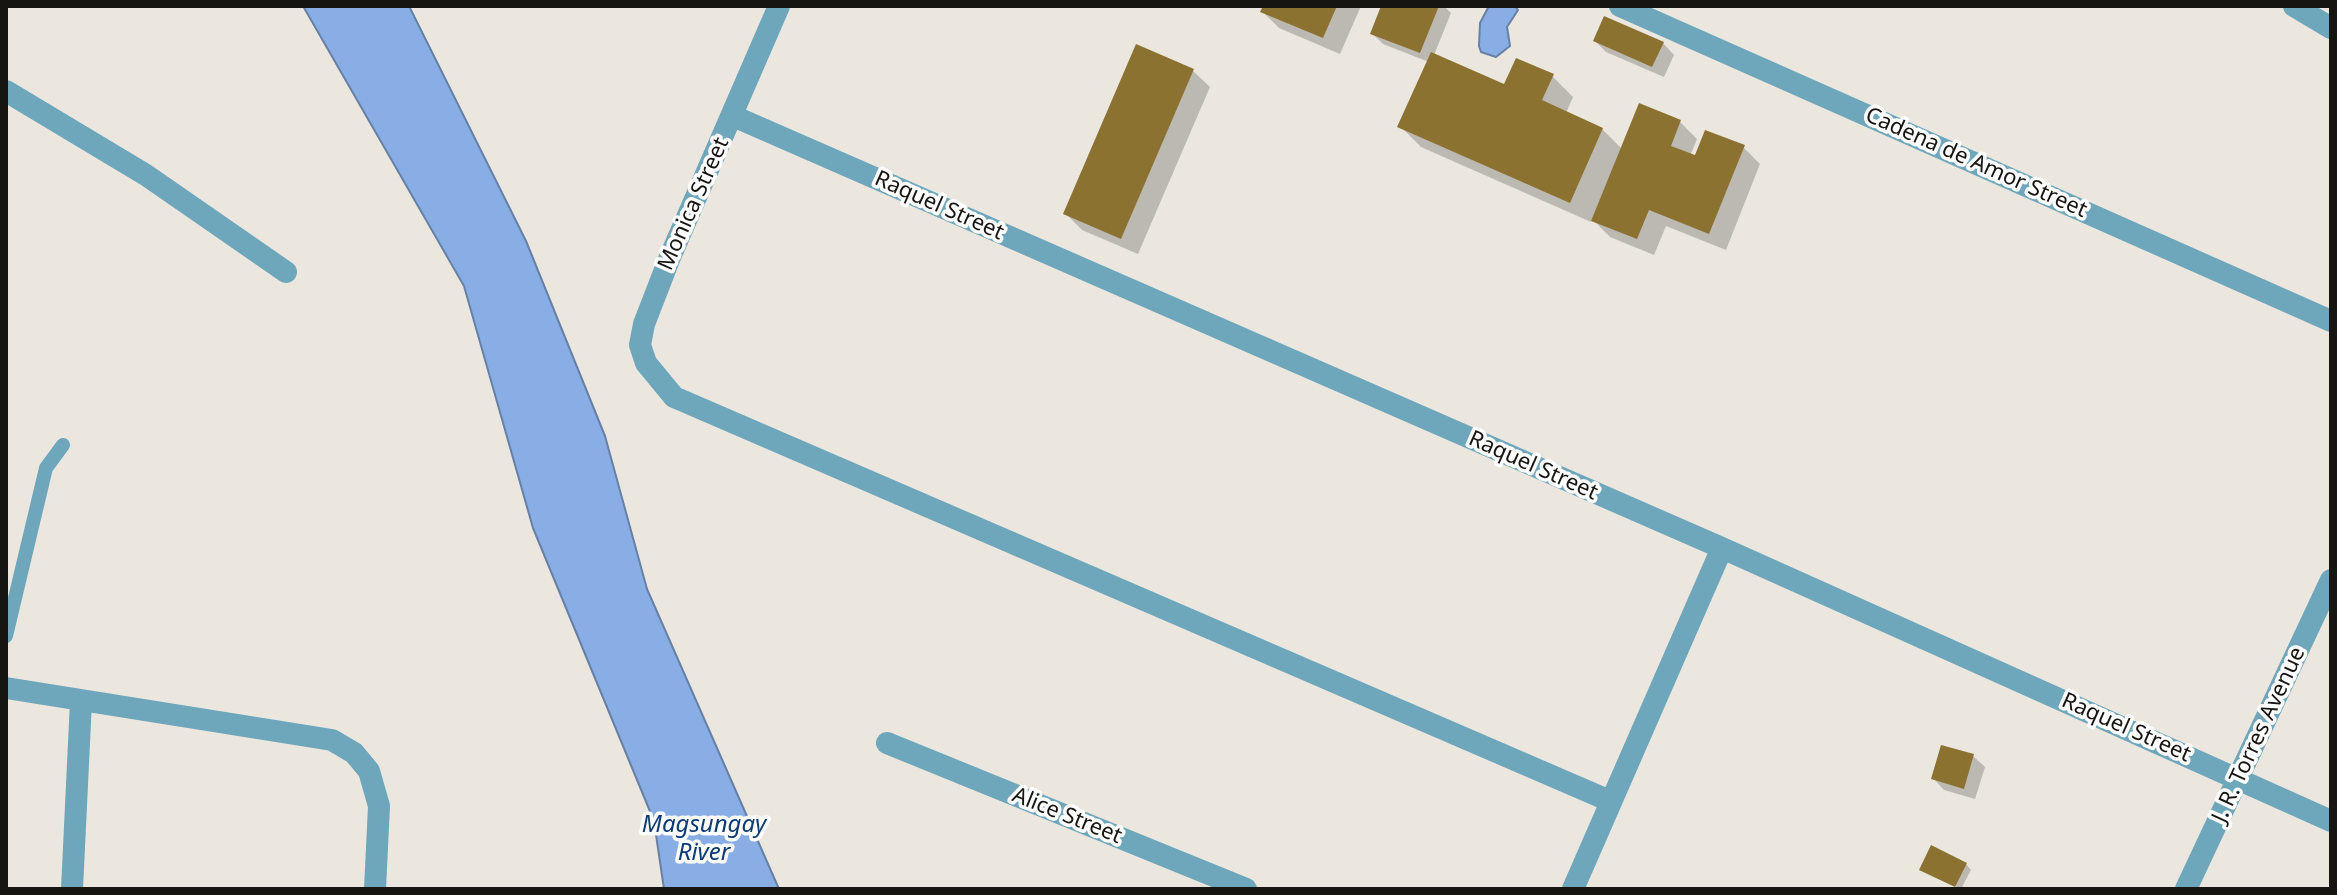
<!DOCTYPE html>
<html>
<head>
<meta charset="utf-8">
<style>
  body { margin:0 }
  #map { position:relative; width:2337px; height:895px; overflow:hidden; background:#ebe7df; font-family:"Noto Sans",sans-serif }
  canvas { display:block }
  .frame { position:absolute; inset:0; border:8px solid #161512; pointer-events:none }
</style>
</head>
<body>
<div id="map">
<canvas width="2337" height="895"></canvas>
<div class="frame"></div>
</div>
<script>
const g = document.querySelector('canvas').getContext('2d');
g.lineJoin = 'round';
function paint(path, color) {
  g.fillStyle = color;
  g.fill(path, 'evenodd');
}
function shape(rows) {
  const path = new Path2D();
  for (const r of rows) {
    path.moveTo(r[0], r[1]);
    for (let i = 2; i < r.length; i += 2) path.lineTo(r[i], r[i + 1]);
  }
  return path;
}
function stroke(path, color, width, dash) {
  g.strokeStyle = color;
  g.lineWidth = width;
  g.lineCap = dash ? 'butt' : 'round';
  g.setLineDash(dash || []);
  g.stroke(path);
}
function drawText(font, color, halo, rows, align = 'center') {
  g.font = font + ' "Noto Sans",sans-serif';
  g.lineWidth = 7;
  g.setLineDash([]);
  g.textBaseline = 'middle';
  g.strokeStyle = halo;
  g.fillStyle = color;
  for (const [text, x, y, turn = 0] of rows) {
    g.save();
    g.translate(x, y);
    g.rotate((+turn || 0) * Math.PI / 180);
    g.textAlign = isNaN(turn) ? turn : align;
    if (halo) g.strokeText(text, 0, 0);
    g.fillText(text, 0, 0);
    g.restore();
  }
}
const water = shape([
  [303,6,409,6,526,241,605,436,647,589,779,889,664,889,654,821,533,528,464,286,303,6],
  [1489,6,1515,6,1518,10,1507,27,1510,46,1496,57,1481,52,1479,46,1480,23,1489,6]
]);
paint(water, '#89aee5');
stroke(water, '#6680a6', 2);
paint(shape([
  [1265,6,1361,6,1340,54,1279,28,1262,11],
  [1383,6,1444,6,1451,13,1434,55,1505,87,1552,76,1573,97,1566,113,1602,129,1622,149,1680,122,1697,139,1690,156,1696,158,1743,147,1760,164,1726,250,1666,226,1654,255,1610,237,1592,219,1591,222,1421,147,1400,126,1429,62,1383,44,1372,33],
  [1595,41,1663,43,1674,55,1664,77,1606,52],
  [1193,71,1210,87,1138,254,1082,230,1065,213],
  [1973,756,1985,767,1975,799,1944,790,1933,778],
  [1966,864,1971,870,1961,889,1922,869]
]), '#0003');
paint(shape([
  [1263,6,1337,6,1323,38,1260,12],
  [1381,6,1439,6,1420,53,1370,34],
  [1604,16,1664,42,1652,67,1593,41],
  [1136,44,1194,69,1121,239,1063,214],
  [1431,52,1504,84,1516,58,1554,74,1542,100,1603,128,1570,203,1397,127],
  [1639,103,1681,120,1671,146,1695,155,1705,130,1745,145,1709,234,1649,210,1637,239,1591,221],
  [1941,745,1974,754,1964,789,1931,779],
  [1931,845,1967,863,1955,887,1919,870]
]), '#8c7231');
stroke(shape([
  [6,636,46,468,63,445]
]), '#6ea6bc', 14);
stroke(shape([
  [779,6,670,257,644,324,640,345,646,363,674,397,1610,801],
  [1620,6,2331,321],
  [2294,6,2331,28],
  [6,91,146,175,286,272],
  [733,116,1722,548,2331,821],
  [6,688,332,740,354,753,369,771,379,806,375,889],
  [887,743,1246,889],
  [72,889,81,701],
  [1573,889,1722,548]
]), '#6ea6bc', 22);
stroke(shape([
  [2186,889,2331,580]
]), '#6ea6bc', 22);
drawText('22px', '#161512', '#fff', [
  ["Cadena de Amor Street",1976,163,24],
  ["Monica Street",694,204,-66],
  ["Raquel Street",939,206,24],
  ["Raquel Street",1533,466,24],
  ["Raquel Street",2126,728,24],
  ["J. R. Torres Avenue",2259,735,-65],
  ["Alice Street",1067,816,22]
]);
drawText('italic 24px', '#0b3b7b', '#fff', [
  ["Magsungay",704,825],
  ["River",704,853]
]);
</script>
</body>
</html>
